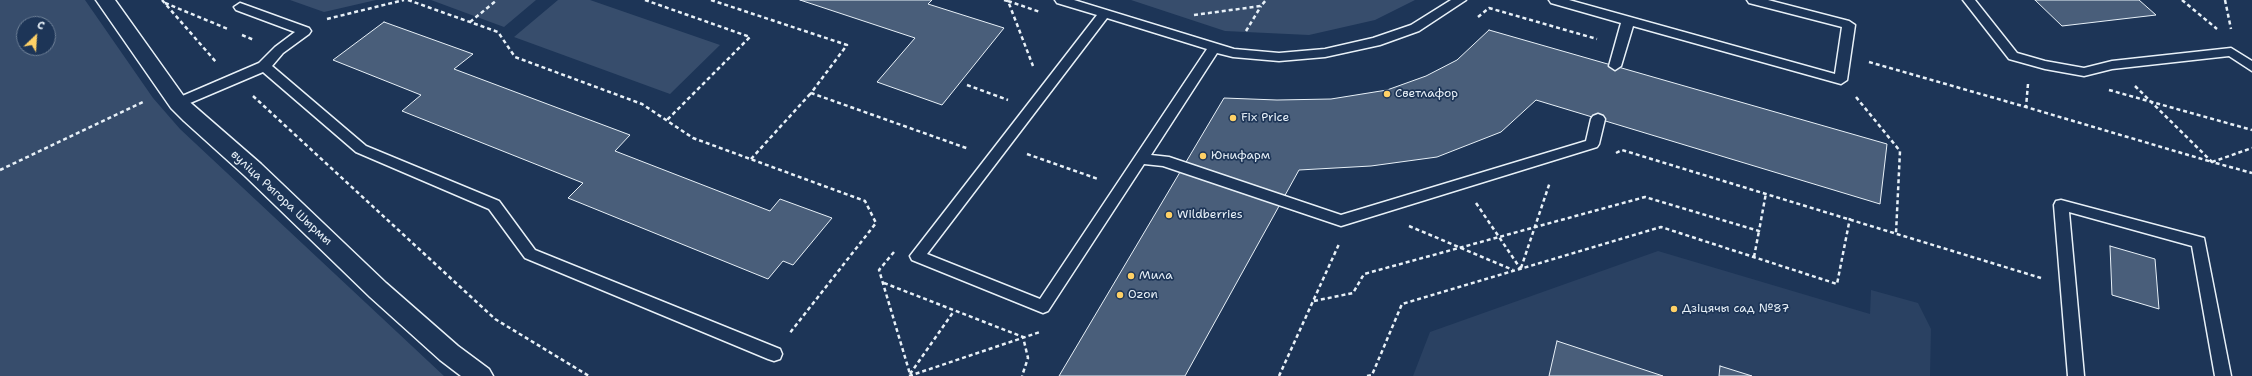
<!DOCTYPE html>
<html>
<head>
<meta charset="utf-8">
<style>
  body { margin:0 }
  #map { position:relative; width:2252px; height:376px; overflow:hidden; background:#1d3557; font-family:"Shantell Sans",sans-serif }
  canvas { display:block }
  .north { position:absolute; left:16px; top:16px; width:40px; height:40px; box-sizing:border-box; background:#1d3557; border:1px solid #6e8097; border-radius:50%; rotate:25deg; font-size:11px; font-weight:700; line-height:16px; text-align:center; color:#e8f1f8 }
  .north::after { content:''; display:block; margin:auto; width:14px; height:18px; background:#ffd166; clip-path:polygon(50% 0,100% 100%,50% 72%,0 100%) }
</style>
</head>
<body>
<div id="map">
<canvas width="2252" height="376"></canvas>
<div class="north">С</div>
</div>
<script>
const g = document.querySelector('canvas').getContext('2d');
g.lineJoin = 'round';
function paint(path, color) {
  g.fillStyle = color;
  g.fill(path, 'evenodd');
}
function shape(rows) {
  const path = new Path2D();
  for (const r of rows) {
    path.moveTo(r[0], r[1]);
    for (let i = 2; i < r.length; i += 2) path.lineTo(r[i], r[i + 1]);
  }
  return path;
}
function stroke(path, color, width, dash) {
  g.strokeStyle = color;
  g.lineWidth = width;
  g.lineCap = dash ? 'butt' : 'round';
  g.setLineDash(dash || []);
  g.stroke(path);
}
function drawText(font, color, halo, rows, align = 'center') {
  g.font = font + ' "Shantell Sans",sans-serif';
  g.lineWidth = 3.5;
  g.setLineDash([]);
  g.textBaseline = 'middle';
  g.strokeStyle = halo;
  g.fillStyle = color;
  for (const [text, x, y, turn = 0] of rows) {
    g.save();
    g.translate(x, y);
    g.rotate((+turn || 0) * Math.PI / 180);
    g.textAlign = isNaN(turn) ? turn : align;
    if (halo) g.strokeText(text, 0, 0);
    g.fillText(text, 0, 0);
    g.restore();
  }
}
paint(shape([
  [1658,251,1870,314,1871,290,1918,303,1931,329,1930,376,1413,376,1430,332]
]), '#2a4162');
paint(shape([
  [0,0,85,0,153,98,180,129,444,376,0,376],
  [24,24,48,24,48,48,24,48],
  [290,0,376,0,324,12],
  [431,0,536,0,504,27],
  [558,0,590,0,720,45,670,94,514,37],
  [1131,0,1415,0,1375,20,1309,35,1225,31]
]), '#374d6c');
const building = shape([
  [800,0,932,0,928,4,1004,28,942,105,877,82,915,38,800,0],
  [2035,0,2139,0,2156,15,2062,26,2035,0],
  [384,22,473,54,454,69,630,135,615,151,770,211,780,199,832,218,793,265,783,261,768,279,568,198,583,183,402,111,421,95,333,60,384,22],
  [1489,30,1887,144,1880,204,1536,100,1501,132,1437,157,1371,166,1299,170,1185,376,1059,376,1224,98,1277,100,1331,99,1387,90,1426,76,1457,60,1489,30],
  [2110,246,2155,259,2159,309,2112,295,2110,246],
  [1557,341,1663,376,1549,376,1557,341],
  [1720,366,1752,376,1719,376,1720,366]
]);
paint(building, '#495e7a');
stroke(building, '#e8f1f8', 1);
const lane = shape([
  [1055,0,1074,0,1234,49,1279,53,1325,49,1373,38,1411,25,1451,0,1466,0,1419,31,1380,45,1325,57,1279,61,1233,57,1217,53,1151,155,1169,157,1341,215,1586,141,1591,119,1593,116,1598,114,1603,116,1605,119,1599,144,1597,147,1341,226,1163,166,1144,164,1048,311,1043,313,912,260,910,256,1097,15,1057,3,1055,0],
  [1107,18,1207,49,1040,299,927,254,1107,18],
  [1549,0,1569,0,1835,74,1842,27,1749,3,1747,0,1768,0,1849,21,1855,25,1847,80,1841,84,1633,26,1621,66,1615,70,1609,66,1621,23,1551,3,1549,0],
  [1963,0,1975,0,2017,53,2045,61,2084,68,2112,61,2231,48,2252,61,2252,71,2229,56,2112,69,2084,76,2045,69,2009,59,1963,0],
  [240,3,309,28,311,31,309,34,283,53,272,66,366,146,499,201,535,250,780,349,782,354,780,359,774,361,768,359,525,258,489,209,356,152,263,72,183,106,173,106,171,103,173,100,259,63,275,47,295,32,236,10,234,7,240,3],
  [2061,200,2204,238,2231,376,2215,376,2192,246,2069,212,2084,376,2068,376,2054,205,2056,201,2061,200]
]);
const secondary = shape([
  [96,0,115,0,185,98,261,164,386,283,458,346,489,369,493,376,461,376,440,360,370,297,245,176,184,121,171,108,96,0]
]);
stroke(lane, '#e8f1f8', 3);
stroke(secondary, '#e8f1f8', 3);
stroke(shape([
  [162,0,216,62],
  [408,0,498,32,515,57,642,104,693,138,865,201,876,223,789,334],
  [645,0,750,37,667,120],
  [711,0,847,45,811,93,969,149],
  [1004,0,1008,1,1033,66],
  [2182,0,2217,29],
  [2225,0,2231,29],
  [1008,1,1040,12],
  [165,3,228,29],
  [1194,15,1261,6,1266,0],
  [1478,17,1489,8,1597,39],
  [327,19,404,0],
  [470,22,497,0],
  [1246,31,1261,6],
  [242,35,254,40],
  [1869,62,2026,107],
  [2028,84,2026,107,2212,162,2252,148],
  [967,85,1008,100],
  [2135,86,2212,162,2252,173],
  [2109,90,2252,130],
  [253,96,495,319,589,376],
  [1856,97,1900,151,1896,233],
  [1616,153,1622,150,2041,278],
  [1027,154,1098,179],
  [751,159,811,93],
  [0,170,143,102],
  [1476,203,1520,268],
  [1409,226,1513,270],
  [894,252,879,270,910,374],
  [1754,257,1759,231],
  [1521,268,1550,182],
  [884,283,1023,337,1028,358,1022,376],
  [1314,301,1353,293,1364,274,1645,197,1759,231,1766,193],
  [910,374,954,311],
  [909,376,1040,332],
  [1279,376,1339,244],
  [1367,376,1372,375,1402,304,1661,227,1837,284,1850,218]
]), '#e8f1f8', 2.5, [4, 3]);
paint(lane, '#1d3557');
paint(secondary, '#1d3557');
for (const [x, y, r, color] of [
  [1387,94,4,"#ffd166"],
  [1233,118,4,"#ffd166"],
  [1203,156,4,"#ffd166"],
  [1169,215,4,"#ffd166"],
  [1131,276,4,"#ffd166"],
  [1120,295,4,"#ffd166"],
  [1674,309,4,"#ffd166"]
]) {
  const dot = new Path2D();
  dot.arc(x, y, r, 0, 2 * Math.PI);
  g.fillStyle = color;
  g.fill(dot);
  stroke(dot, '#1d3557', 1.5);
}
drawText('12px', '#e8f1f8', '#1d3557', [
  ["Светлафор",1395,94],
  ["Fix Price",1241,118],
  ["Юнифарм",1211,156],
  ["Wildberries",1177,215],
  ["Мила",1139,276],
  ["Ozon",1128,295],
  ["Дзіцячы сад №87",1682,309]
], 'left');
drawText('12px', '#e8f1f8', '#1d3557', [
  ["вуліца Рыгора Шырмы",281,198,43]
]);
</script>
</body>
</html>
